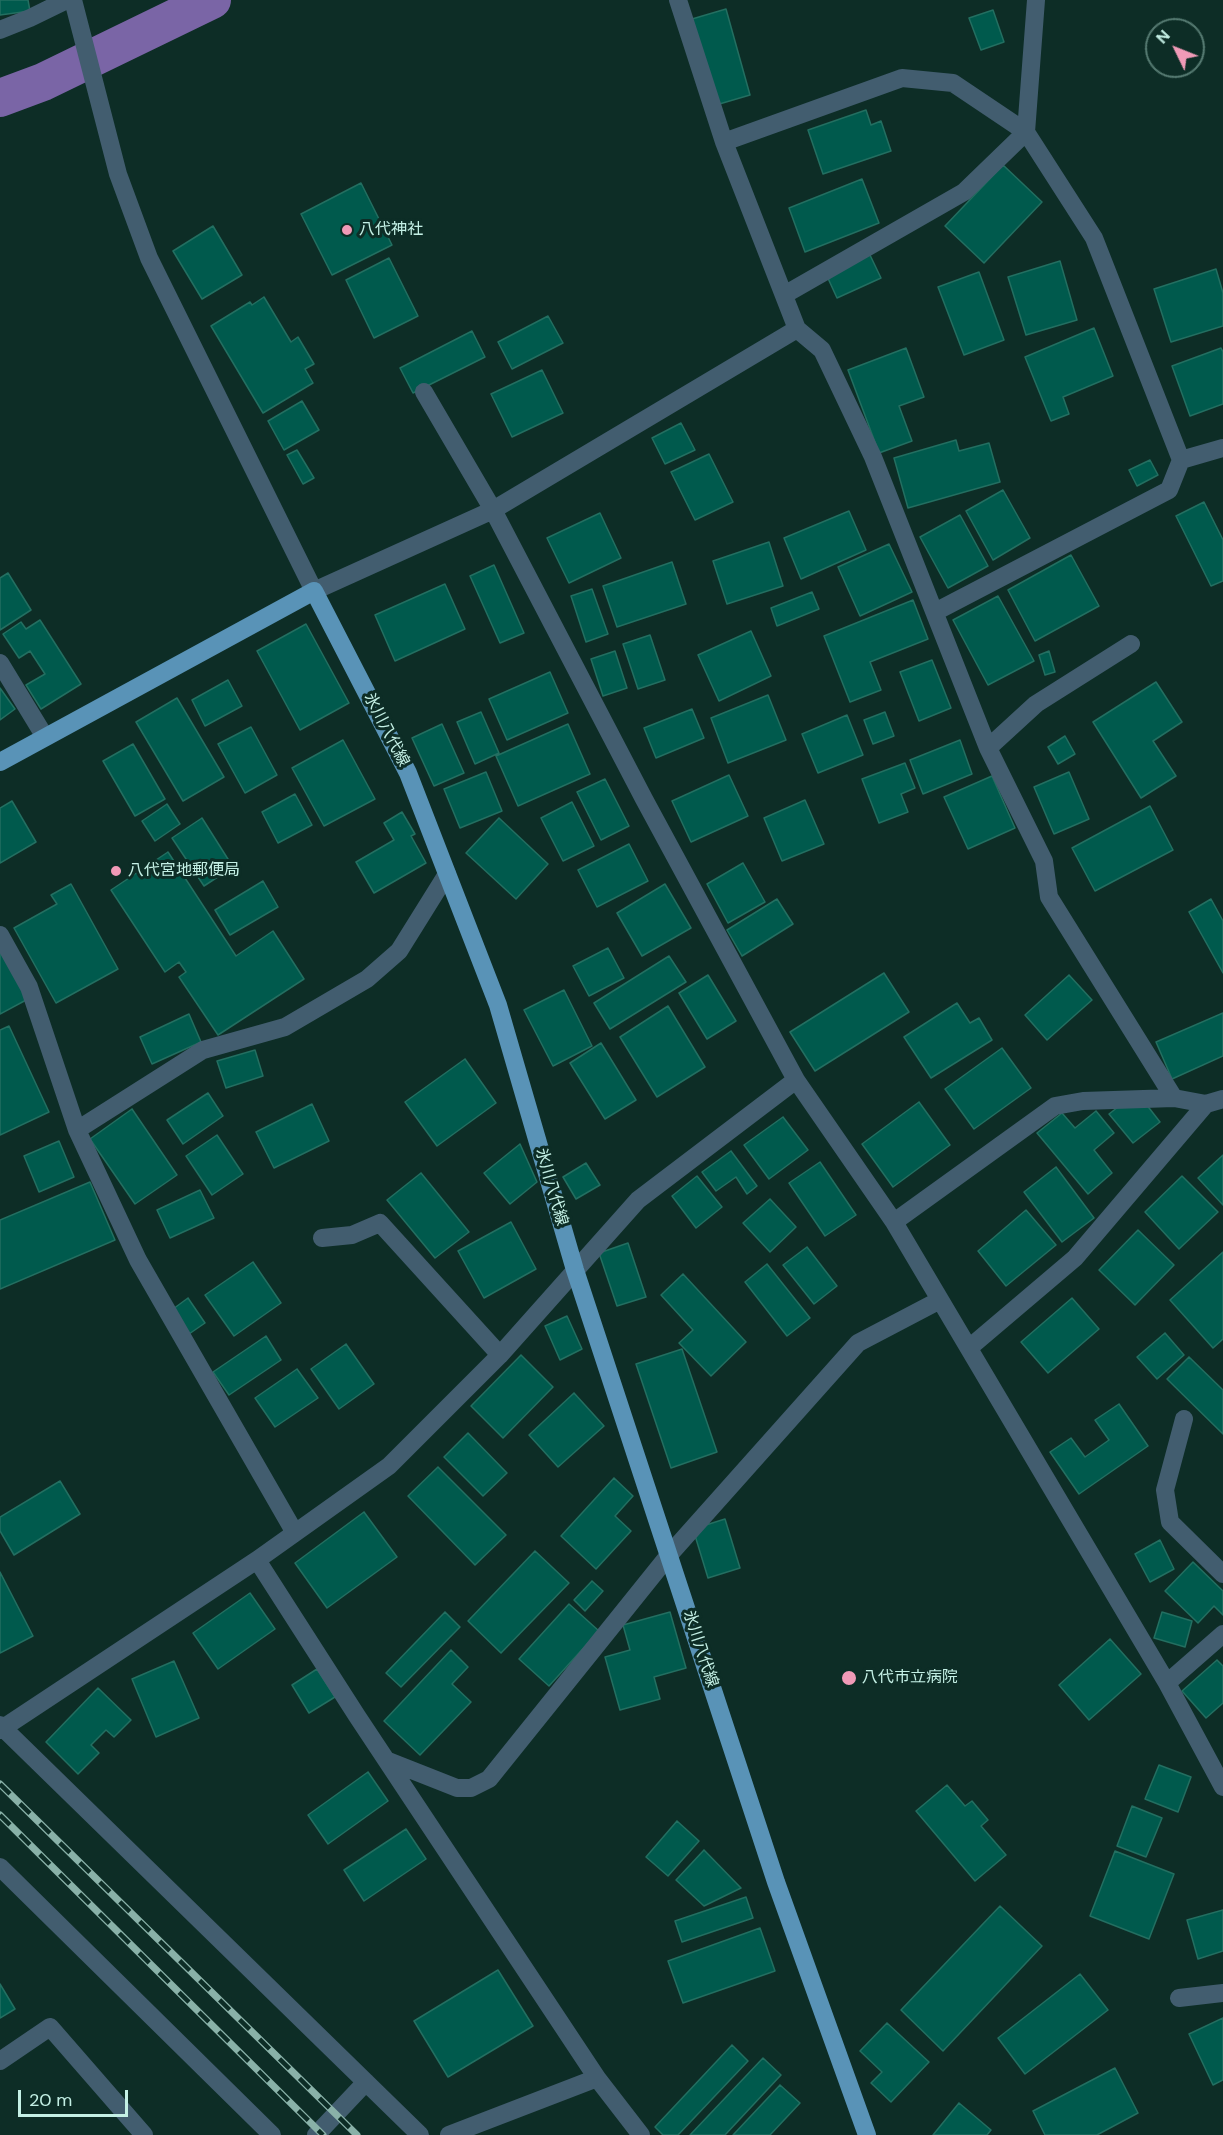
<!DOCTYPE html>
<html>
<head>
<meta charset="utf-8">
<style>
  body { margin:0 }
  #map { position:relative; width:1223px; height:2135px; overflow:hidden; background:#0d2d26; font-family:"DM Sans",sans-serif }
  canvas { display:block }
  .north { position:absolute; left:1145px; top:18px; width:60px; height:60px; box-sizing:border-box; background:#0d2d26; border:2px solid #567b72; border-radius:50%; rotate:313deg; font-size:16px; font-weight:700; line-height:24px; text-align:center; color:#c4f0e5 }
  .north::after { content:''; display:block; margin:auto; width:21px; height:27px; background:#f09ab7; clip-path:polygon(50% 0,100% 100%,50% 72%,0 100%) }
  .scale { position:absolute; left:18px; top:2090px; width:110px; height:27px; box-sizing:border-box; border:3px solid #c4f0e5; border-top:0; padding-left:8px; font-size:18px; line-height:21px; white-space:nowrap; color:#c4f0e5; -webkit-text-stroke:4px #0d2d26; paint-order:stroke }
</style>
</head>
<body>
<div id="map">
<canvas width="1223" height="2135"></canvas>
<div class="north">N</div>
<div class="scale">20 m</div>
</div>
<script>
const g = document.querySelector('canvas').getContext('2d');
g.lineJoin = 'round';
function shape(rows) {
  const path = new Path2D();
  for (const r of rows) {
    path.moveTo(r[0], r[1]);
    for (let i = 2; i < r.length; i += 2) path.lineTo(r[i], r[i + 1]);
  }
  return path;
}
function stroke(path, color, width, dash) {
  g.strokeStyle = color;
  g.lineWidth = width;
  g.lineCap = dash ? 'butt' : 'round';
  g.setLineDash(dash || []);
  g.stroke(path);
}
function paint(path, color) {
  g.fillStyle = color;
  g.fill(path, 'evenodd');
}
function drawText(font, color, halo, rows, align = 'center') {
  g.font = font + ' "DM Sans","Noto Sans JP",sans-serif';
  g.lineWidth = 6;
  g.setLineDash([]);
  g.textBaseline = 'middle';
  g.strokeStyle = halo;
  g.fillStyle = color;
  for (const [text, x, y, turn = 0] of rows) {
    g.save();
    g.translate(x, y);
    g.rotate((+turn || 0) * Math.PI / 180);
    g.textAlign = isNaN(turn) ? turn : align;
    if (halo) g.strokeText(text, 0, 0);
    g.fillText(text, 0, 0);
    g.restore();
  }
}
stroke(shape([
  [0,98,43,82,212,0]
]), '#7a65a6', 38);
const building = shape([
  [0,0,28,0,30,11,0,15,0,0],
  [726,9,750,95,716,105,692,19,726,9],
  [993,10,1004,42,981,50,969,18,993,10],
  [866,110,871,125,881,121,891,151,823,174,808,130,866,110],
  [1003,165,1042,202,984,263,945,226,1003,165],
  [862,179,879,223,805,252,789,208,862,179],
  [361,183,392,245,332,275,301,214,361,183],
  [213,226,242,275,202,299,173,251,213,226],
  [869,253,881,278,837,298,826,274,869,253],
  [389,258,418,316,374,338,346,280,389,258],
  [1060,261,1077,320,1026,335,1008,277,1060,261],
  [1216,269,1223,293,1223,326,1171,342,1154,289,1216,269],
  [979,272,1004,340,964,355,938,287,979,272],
  [264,297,291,342,298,337,314,364,305,369,313,383,263,413,211,326,250,302,252,305,264,297],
  [548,316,563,343,512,369,498,342,548,316],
  [1094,328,1113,376,1063,397,1069,414,1051,421,1025,357,1094,328],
  [472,331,485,357,413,393,400,368,472,331],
  [906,348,924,397,899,406,912,441,879,453,848,370,906,348],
  [1221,348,1223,352,1223,404,1190,416,1172,366,1221,348],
  [542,370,563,413,512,437,491,394,542,370],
  [302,401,319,430,284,450,268,421,302,401],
  [681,423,695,450,665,464,652,438,681,423],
  [956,440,959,451,989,443,1000,482,908,508,894,458,956,440],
  [297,450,314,478,303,484,287,455,297,450],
  [709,454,733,502,695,520,671,472,709,454],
  [1150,460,1158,475,1137,486,1129,470,1150,460],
  [1003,490,1030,538,993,560,966,511,1003,490],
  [1204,502,1223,540,1223,581,1211,586,1176,516,1204,502],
  [849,511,866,550,801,579,784,538,849,511],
  [600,513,621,558,569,583,547,538,600,513],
  [960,515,988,566,948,588,920,537,960,515],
  [769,542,783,586,727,604,713,561,769,542],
  [889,544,912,592,860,616,838,567,889,544],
  [1071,555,1099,606,1035,641,1008,590,1071,555],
  [672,562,686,604,617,627,603,586,672,562],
  [494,565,524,633,500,643,470,576,494,565],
  [8,573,31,610,0,630,0,578,8,573],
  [445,584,465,629,395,661,375,615,445,584],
  [592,589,608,634,586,642,571,596,592,589],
  [812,592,819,609,777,626,771,608,812,592],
  [998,596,1034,661,988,685,953,620,998,596],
  [913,600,928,639,870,662,881,690,850,702,824,636,913,600],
  [40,620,81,684,41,709,26,685,45,674,30,651,19,658,3,634,21,622,26,629,40,620],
  [306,624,349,703,300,730,257,651,306,624],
  [751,631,771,676,719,701,698,655,751,631],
  [650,635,665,680,638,689,623,644,650,635],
  [615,651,627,688,603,696,591,659,615,651],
  [1049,651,1055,672,1045,675,1039,655,1049,651],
  [932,660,951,708,919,721,900,672,932,660],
  [550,672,568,713,507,740,489,699,550,672],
  [228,680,242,706,205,726,192,700,228,680],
  [1156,682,1182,722,1153,741,1176,776,1141,798,1093,722,1156,682],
  [0,688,15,709,0,720,0,688],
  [768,695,786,740,728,763,711,718,768,695],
  [177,698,224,777,183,801,136,722,177,698],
  [692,709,704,738,656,758,644,728,692,709],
  [481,712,499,753,475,764,457,722,481,712],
  [885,712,894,736,873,744,864,720,885,712],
  [847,715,863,755,818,773,802,734,847,715],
  [442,724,464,773,434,786,412,738,442,724],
  [568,724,590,774,518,806,496,756,568,724],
  [251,727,277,775,245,793,218,744,251,727],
  [1065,736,1075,754,1058,764,1048,747,1065,736],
  [343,740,375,799,324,826,292,768,343,740],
  [960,740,972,774,923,794,910,760,960,740],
  [133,744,165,799,135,816,103,761,133,744],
  [905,763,915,788,901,794,908,812,879,823,862,779,905,763],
  [486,772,502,811,460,828,444,789,486,772],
  [1069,772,1089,819,1054,834,1034,787,1069,772],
  [729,775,748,816,691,842,672,801,729,775],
  [992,776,1015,828,968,849,944,797,992,776],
  [605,779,629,826,601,840,577,792,605,779],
  [295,794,312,825,278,843,262,812,295,794],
  [805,800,824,844,782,861,764,818,805,800],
  [12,801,36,842,0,863,0,808,12,801],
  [572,802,594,846,563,861,541,818,572,802],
  [167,804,180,824,155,841,142,821,167,804],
  [1150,806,1173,850,1095,891,1072,848,1150,806],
  [402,812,415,834,411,836,426,863,374,893,356,862,394,840,384,823,402,812],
  [202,818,233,867,204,886,172,838,202,818],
  [499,818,548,864,516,899,466,853,499,818],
  [629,844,648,881,597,907,578,870,629,844],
  [168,852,236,956,273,931,304,979,218,1035,179,977,186,972,179,962,165,972,111,890,168,852],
  [743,863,765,902,728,923,707,884,743,863],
  [263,881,278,907,230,935,215,910,263,881],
  [71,884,118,969,56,1003,14,928,57,904,51,895,71,884],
  [665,884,691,928,642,956,617,913,665,884],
  [777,899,793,924,742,956,727,930,777,899],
  [1211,899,1223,921,1223,973,1189,912,1211,899],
  [608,948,624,978,589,996,573,966,608,948],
  [0,949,28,999,0,1014,0,949],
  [669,956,686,982,610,1029,594,1003,669,956],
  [884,973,909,1012,815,1071,790,1032,884,973],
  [708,975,736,1021,707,1039,679,993,708,975],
  [1069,975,1092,1000,1047,1040,1025,1015,1069,975],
  [564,990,592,1046,553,1066,524,1010,564,990],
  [957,1003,970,1023,979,1018,992,1040,931,1078,904,1037,957,1003],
  [668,1006,705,1067,657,1097,620,1037,668,1006],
  [1223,1013,1223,1056,1172,1079,1156,1042,1223,1013],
  [189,1014,201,1042,152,1064,140,1037,189,1014],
  [9,1026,49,1112,0,1135,0,1030,9,1026],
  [601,1043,636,1100,605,1119,570,1063,601,1043],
  [1002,1048,1031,1088,974,1129,945,1089,1002,1048],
  [255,1050,263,1076,226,1088,217,1061,255,1050],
  [465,1059,496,1103,437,1146,405,1102,465,1059],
  [208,1093,223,1116,183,1144,167,1120,208,1093],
  [919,1102,950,1145,893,1187,862,1144,919,1102],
  [312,1104,329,1141,274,1168,256,1132,312,1104],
  [1146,1104,1160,1122,1133,1143,1109,1114,1118,1107,1146,1104],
  [132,1109,177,1175,135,1204,90,1139,132,1109],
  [1096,1111,1114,1133,1094,1150,1112,1173,1088,1194,1037,1133,1062,1113,1075,1128,1096,1111],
  [783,1117,808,1150,769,1179,744,1145,783,1117],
  [217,1135,243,1174,212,1195,186,1156,217,1135],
  [59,1141,74,1177,39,1192,24,1156,59,1141],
  [520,1144,537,1182,510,1204,484,1173,520,1144],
  [731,1151,757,1186,747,1194,736,1177,716,1191,702,1172,731,1151],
  [1223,1155,1223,1205,1198,1178,1223,1155],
  [820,1162,856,1215,825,1236,789,1183,820,1162],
  [586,1163,600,1185,576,1199,563,1177,586,1163],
  [1056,1167,1094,1218,1062,1242,1024,1192,1056,1167],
  [421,1173,469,1232,435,1258,387,1200,421,1173],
  [697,1176,722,1207,696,1228,672,1196,697,1176],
  [1182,1176,1218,1212,1179,1249,1145,1212,1182,1176],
  [90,1182,115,1240,0,1289,0,1220,90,1182],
  [200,1190,214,1218,170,1238,157,1210,200,1190],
  [770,1199,796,1227,770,1252,743,1223,770,1199],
  [1026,1210,1056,1245,1006,1286,978,1251,1026,1210],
  [511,1222,536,1269,484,1298,458,1251,511,1222],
  [1138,1230,1174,1265,1135,1305,1099,1270,1138,1230],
  [628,1243,646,1297,617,1306,599,1253,628,1243],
  [807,1247,837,1286,814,1304,783,1265,807,1247],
  [1223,1252,1223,1339,1213,1348,1170,1300,1223,1252],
  [253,1262,281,1303,234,1336,205,1295,253,1262],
  [767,1264,810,1318,787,1336,745,1282,767,1264],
  [683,1274,746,1342,711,1376,679,1343,693,1330,661,1295,683,1274],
  [188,1298,205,1323,189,1334,173,1309,188,1298],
  [1072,1298,1099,1329,1048,1373,1021,1342,1072,1298],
  [567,1316,582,1349,560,1360,545,1326,567,1316],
  [1165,1333,1184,1355,1157,1379,1137,1357,1165,1333],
  [266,1336,281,1360,229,1395,213,1372,266,1336],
  [346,1344,374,1384,339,1409,311,1369,346,1344],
  [682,1349,717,1452,671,1468,636,1364,682,1349],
  [521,1355,553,1387,503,1438,471,1406,521,1355],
  [1189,1357,1223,1390,1223,1434,1167,1379,1189,1357],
  [297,1369,318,1398,275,1427,255,1398,297,1369],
  [574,1393,604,1426,558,1467,529,1435,574,1393],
  [1119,1404,1148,1446,1079,1494,1050,1452,1071,1438,1085,1457,1109,1440,1095,1420,1119,1404],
  [468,1433,507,1473,483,1496,444,1457,468,1433],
  [438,1467,506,1535,475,1565,408,1496,438,1467],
  [614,1478,633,1496,615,1516,631,1531,596,1569,561,1536,614,1478],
  [60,1481,80,1514,14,1555,0,1531,0,1517,60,1481],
  [364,1512,397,1557,327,1608,295,1563,364,1512],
  [725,1519,740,1568,708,1578,693,1529,725,1519],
  [1160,1540,1174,1569,1150,1582,1135,1554,1160,1540],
  [535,1551,569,1583,501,1653,468,1621,535,1551],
  [1193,1562,1223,1591,1223,1615,1214,1606,1198,1623,1165,1591,1193,1562],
  [0,1572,33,1636,0,1653,0,1572],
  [592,1581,603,1591,585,1611,574,1600,592,1581],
  [250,1593,275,1629,218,1669,193,1633,250,1593],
  [569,1604,599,1631,549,1686,519,1659,569,1604],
  [445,1612,460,1627,401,1687,386,1673,445,1612],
  [670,1612,686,1668,654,1677,660,1699,620,1710,605,1657,630,1650,623,1625,670,1612],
  [1162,1612,1192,1621,1185,1647,1154,1638,1162,1612],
  [1110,1639,1141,1674,1089,1720,1059,1685,1110,1639],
  [451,1650,468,1667,452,1684,471,1702,420,1755,384,1721,451,1650],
  [1217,1660,1223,1666,1223,1703,1206,1718,1182,1691,1217,1660],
  [174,1661,199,1718,156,1737,132,1679,174,1661],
  [317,1669,335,1697,309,1713,292,1685,317,1669],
  [98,1688,131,1720,114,1737,106,1730,91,1745,99,1753,78,1774,46,1742,98,1688],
  [1159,1765,1191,1777,1178,1812,1145,1799,1159,1765],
  [368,1772,388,1801,328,1844,308,1815,368,1772],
  [947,1785,965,1806,972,1801,988,1820,981,1826,1006,1855,975,1881,916,1811,947,1785],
  [1132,1806,1162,1818,1146,1857,1117,1846,1132,1806],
  [677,1821,699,1841,668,1876,646,1857,677,1821],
  [406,1829,426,1859,364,1901,344,1870,406,1829],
  [704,1850,741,1888,704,1906,676,1880,704,1850],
  [1115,1851,1174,1874,1149,1939,1090,1916,1115,1851],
  [746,1897,753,1918,682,1942,675,1921,746,1897],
  [1000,1906,1042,1946,943,2051,901,2010,1000,1906],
  [1223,1910,1223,1951,1198,1959,1187,1920,1223,1910],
  [760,1928,775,1971,683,2003,668,1961,760,1928],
  [498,1970,533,2026,448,2077,414,2021,498,1970],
  [1080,1974,1108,2010,1025,2074,998,2038,1080,1974],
  [0,1984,15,2009,0,2018,0,1984],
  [1223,2018,1223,2080,1213,2085,1189,2034,1223,2018],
  [887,2023,929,2062,891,2102,871,2083,882,2072,860,2051,887,2023],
  [732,2045,748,2061,678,2135,663,2135,655,2127,732,2045],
  [763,2058,781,2075,725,2135,690,2135,763,2058],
  [1115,2068,1138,2113,1097,2135,1045,2135,1033,2111,1115,2068],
  [780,2085,800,2103,770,2135,733,2135,780,2085],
  [959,2103,991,2130,987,2135,933,2135,959,2103]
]);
paint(building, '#005a4d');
stroke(building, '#236f61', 1.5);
stroke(shape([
  [73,0,118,174,149,258,314,591,493,510,797,329],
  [678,0,724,142,797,329,822,350,873,457,988,748,1044,861,1049,897,1174,1098],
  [0,30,30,18,67,0],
  [724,142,902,78,953,83,1026,132,1094,238,1181,460,1223,448],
  [784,295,964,192,1026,132,1036,0],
  [424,392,493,510,644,799,796,1080,894,1222,1167,1683,1223,1787],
  [935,612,1169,490,1181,460],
  [0,663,45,737],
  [988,748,1036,704,1131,644],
  [0,935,29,987,77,1130,138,1260,295,1533],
  [77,1130,203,1050,285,1027,367,979,399,951,447,874],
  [894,1222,1055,1106,1083,1101,1174,1098,1206,1104],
  [322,1238,352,1235,380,1223,500,1355],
  [969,1348,1075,1258,1206,1104,1223,1099],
  [1184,1419,1165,1490,1170,1522,1223,1574],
  [257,1560,357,1716,597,2078,641,2135],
  [1167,1683,1223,1634],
  [0,1725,420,2135],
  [0,1730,257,1560,389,1466,500,1355,638,1200,796,1080],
  [386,1760,457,1788,471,1788,489,1779,669,1555,858,1343,940,1300],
  [0,1867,272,2135],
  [1179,1998,1223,1993],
  [0,2061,50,2027,144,2135],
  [316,2135,366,2082],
  [449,2135,597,2078]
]), '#425d6f', 18);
stroke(shape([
  [0,762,314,591,408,773,498,1005,575,1270,776,1882,867,2135]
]), '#5993b7', 18);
const rail = shape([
  [0,1784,357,2135],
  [0,1815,323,2135]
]);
stroke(rail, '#89b1a8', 7);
stroke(rail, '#0d2d26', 4.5, [14]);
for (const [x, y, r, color] of [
  [347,230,6,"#f09ab7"],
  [116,871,6,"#f09ab7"],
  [849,1678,8,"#f09ab7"]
]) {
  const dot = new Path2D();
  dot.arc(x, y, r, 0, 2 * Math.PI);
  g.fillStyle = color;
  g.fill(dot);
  stroke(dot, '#0d2d26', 2);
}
drawText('16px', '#c4f0e5', '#0d2d26', [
  ["八代神社",359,230],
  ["八代宮地郵便局",128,871],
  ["八代市立病院",862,1678]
], 'left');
drawText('16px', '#c4f0e5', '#0d2d26', [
  ["氷川八代線",386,730,63],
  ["氷川八代線",551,1187,74],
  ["氷川八代線",700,1649,72]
]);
</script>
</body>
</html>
